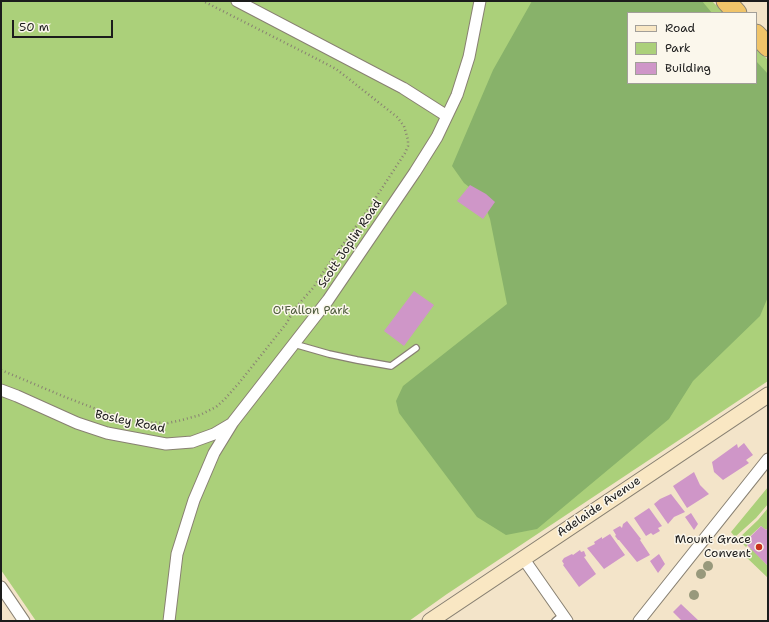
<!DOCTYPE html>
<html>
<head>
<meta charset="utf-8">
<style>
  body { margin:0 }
  #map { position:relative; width:769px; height:622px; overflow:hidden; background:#f3e4c9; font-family:"Shantell Sans",sans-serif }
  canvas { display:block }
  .frame { position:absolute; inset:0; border:2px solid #1c1c1c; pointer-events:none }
  .legend { position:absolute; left:627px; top:12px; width:130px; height:72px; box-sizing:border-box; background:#fbf7ec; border:1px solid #a29f99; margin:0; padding:5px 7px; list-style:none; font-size:12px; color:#1c1c1c }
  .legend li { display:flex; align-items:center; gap:8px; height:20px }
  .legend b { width:20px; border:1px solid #a29f99 }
  .scale { position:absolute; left:12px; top:20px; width:101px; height:18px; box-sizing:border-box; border:2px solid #1c1c1c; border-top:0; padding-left:5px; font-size:12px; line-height:14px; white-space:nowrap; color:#1c1c1c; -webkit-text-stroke:3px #fbf7ec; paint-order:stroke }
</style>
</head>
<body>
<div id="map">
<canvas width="769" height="622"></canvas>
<div class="frame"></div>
<ul class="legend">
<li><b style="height:5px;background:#f9e7c3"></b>Road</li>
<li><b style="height:11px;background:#abd07a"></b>Park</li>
<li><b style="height:11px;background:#cf96c8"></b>Building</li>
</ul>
<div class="scale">50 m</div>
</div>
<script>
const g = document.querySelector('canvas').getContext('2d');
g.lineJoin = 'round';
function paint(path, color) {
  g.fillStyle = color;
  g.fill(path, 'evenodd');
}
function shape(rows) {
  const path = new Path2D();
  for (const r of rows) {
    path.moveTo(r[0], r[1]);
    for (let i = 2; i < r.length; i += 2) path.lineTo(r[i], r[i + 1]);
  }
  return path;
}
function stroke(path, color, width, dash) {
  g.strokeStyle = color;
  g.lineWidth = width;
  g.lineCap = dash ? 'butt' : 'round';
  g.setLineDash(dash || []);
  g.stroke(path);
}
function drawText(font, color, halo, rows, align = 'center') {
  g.font = font + ' "Shantell Sans",sans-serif';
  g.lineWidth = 3;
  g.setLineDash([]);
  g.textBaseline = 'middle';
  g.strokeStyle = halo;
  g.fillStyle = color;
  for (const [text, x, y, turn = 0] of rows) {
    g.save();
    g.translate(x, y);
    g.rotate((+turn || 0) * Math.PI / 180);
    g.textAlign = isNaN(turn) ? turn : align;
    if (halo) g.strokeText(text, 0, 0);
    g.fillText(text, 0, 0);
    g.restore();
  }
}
paint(shape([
  [1,1,712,1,724,13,628,13,628,83,756,83,756,47,768,60,768,381,447,594,409,621,36,621,1,570],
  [768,487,768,504,756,518,735,537,731,532],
  [768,508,768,528,766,530,761,526,748,538,751,541,746,547,738,539,758,520],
  [751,548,768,566,768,578,744,555]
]), '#abd07a');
paint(shape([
  [532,1,702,1,712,13,628,13,628,83,756,83,756,61,768,74,768,297,760,316,693,381,669,419,537,529,506,535,477,517,399,413,396,401,403,386,507,304,490,219,482,197,464,183,452,166,493,70]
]), '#88b26a');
paint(shape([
  [470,185,486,194,495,202,483,219,457,201],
  [414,291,434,305,404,346,384,331],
  [744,443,753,455,746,460,749,463,723,480,714,472,712,462,737,444,738,448],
  [694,472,700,485,709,494,687,508,673,486],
  [671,494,685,512,674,517,668,524,654,504,660,499],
  [649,508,662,526,658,528,660,531,653,535,651,533,646,536,634,518],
  [691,513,698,524,694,530,685,517],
  [627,521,641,539,640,540,650,555,637,562,619,540,618,540,615,536,616,535,613,530,620,526,622,528,623,524],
  [761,526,766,530,768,528,768,566,747,545,751,541,748,539],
  [610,534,625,555,604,569,587,548,595,544,594,542,602,537,602,539],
  [580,550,581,552,584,551,586,556,584,557,596,574,579,587,563,565,564,564,562,561,564,558,572,554,573,555],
  [659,554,665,564,658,573,650,561],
  [681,604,699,621,682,621,673,612]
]), '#cf96c8');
const service = shape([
  [294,344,329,354,357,360,391,366,416,348],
  [555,621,562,615]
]);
const minor = shape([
  [237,1,403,88,447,116],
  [1,390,17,396,77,423,107,433,166,444,192,442,214,434,231,424],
  [523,558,567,621],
  [1,587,24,621],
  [169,621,177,554,194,500,214,453,233,422,328,300,415,172,437,137,457,95,469,57,480,1],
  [639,621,768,459]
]);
const secondary = shape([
  [430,621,768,395]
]);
const motorway = shape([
  [726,1,737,13],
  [756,34,768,47]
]);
stroke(service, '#888072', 8);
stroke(minor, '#888072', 13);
stroke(secondary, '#888072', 17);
stroke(motorway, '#888072', 21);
stroke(shape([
  [1,370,65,397,104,412,123,418,140,422,168,423,182,420,200,415,216,407,225,399,239,383,274,339,286,324,296,307,313,288,324,271,367,211,405,153,408,146,408,140,404,126,397,117,349,79,336,69,315,58,203,1]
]), '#888072', 2.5, [1, 3]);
stroke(service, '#fff', 5.5);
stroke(minor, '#fff', 11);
stroke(secondary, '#f9e7c3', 15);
stroke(motorway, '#f0c469', 19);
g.fillStyle = '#98997c';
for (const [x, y] of [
  [708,566],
  [701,574],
  [694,595]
]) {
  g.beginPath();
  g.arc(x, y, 5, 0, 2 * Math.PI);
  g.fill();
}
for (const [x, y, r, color] of [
  [759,547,4,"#c8321e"]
]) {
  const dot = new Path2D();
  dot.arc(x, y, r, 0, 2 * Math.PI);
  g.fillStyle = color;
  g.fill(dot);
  stroke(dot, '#fbf7ec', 1.5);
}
drawText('12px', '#1c1c1c', '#fbf7ec', [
  ["Scott Joplin Road",350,244,-56],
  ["Bosley Road",130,422,12],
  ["Adelaide Avenue",599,507,-34]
]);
drawText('12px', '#4e5b3d', '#fbf7ec', [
  ["O'Fallon Park",311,311]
]);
drawText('12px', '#1c1c1c', '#fbf7ec', [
  ["Mount Grace",751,540],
  ["Convent",751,554]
], 'right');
</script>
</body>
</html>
